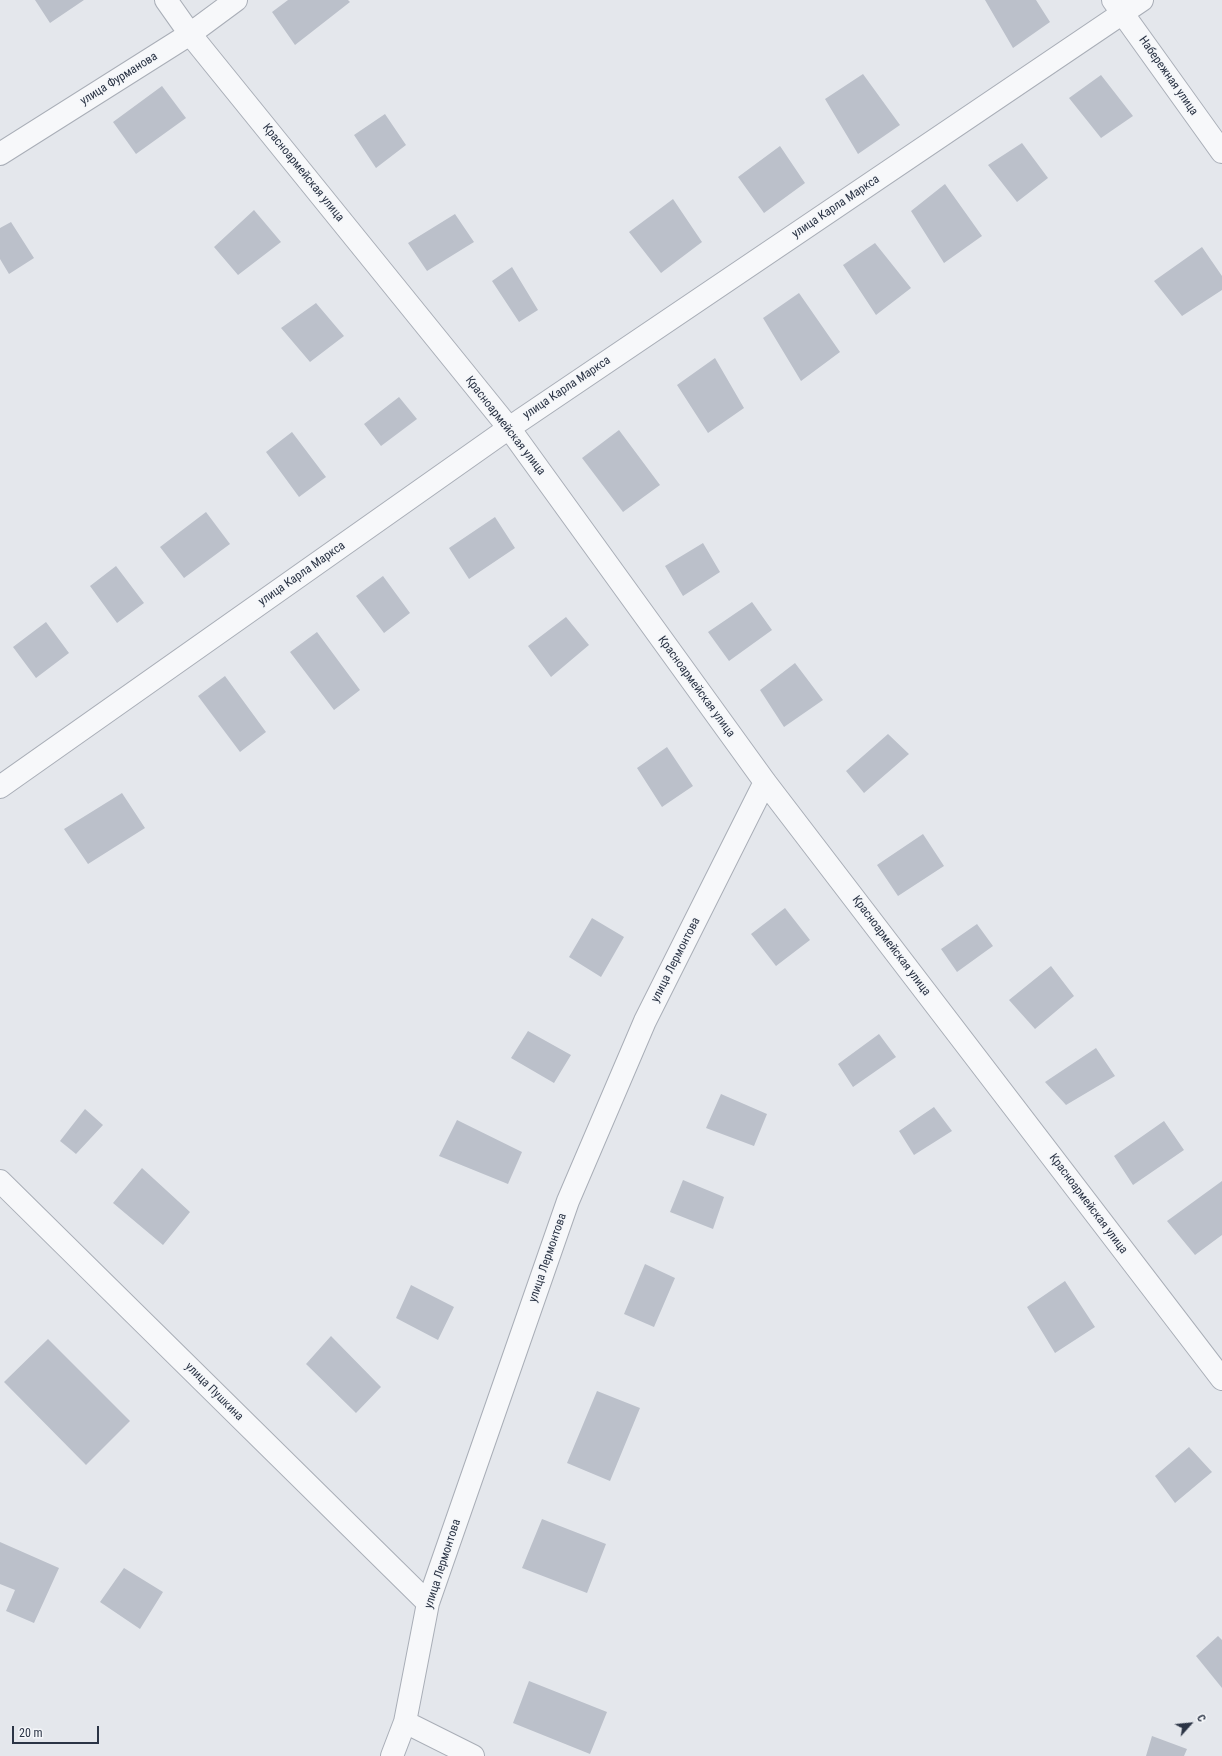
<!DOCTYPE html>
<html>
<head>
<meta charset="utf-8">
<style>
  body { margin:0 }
  #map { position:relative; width:1222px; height:1756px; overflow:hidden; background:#e4e7ec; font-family:"Roboto Condensed",sans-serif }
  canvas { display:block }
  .north { position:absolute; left:1170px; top:1704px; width:40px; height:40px; -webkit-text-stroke:3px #f4f6f9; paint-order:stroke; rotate:63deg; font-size:11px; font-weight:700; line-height:16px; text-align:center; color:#2b3445 }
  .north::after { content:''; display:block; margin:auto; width:14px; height:18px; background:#2b3445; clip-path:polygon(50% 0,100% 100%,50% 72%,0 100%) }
  .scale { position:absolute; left:12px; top:1726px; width:87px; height:18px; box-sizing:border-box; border:2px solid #2b3445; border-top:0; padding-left:5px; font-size:12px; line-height:14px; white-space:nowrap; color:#2b3445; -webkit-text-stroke:3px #f4f6f9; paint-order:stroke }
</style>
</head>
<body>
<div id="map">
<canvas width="1222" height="1756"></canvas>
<div class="north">С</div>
<div class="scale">20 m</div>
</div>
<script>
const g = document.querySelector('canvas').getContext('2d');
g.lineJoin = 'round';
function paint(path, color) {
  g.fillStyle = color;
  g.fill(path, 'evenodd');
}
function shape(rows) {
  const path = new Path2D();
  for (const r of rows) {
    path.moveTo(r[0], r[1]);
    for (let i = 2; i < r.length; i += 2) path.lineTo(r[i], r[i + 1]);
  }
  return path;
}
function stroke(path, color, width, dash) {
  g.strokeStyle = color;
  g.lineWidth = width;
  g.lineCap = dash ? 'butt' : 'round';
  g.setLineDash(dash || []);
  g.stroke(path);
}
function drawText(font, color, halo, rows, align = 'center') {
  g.font = font + ' "Roboto Condensed",sans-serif';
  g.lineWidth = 3;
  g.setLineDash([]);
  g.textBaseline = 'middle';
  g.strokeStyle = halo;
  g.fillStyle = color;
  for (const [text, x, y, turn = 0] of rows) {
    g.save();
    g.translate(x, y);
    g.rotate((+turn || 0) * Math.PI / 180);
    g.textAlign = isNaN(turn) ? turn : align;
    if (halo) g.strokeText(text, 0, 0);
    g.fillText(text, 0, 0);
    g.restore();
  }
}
paint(shape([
  [35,0,84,0,50,23],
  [288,0,348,0,350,2,295,45,272,12],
  [985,0,1036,0,1050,22,1013,48],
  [863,74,900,125,858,154,825,99],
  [1101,75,1133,116,1101,138,1069,98],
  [162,86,186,118,136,154,113,122],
  [385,114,406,145,376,168,354,135],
  [1022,143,1048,178,1017,202,988,165],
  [780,146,805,183,764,213,738,177],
  [945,184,982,236,944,263,911,211],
  [673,199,702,242,661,273,629,232],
  [254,210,281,242,238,275,214,247],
  [455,214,474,242,427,271,408,243],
  [11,222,34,258,9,274,0,259,0,228],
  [875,243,911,288,876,315,843,265],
  [1202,247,1222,276,1222,290,1182,316,1154,281],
  [512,267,538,310,519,322,492,281],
  [799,293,840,352,801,381,763,318],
  [316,303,344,336,310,362,281,328],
  [715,358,744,408,708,433,677,385],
  [399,397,417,419,381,446,364,424],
  [619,430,660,485,623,512,582,458],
  [292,432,326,477,299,497,266,452],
  [206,512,230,544,184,578,160,547],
  [495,517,515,548,469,579,449,548],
  [703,543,720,572,683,596,665,566],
  [116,566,144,603,117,623,90,586],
  [383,576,410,613,384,633,356,596],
  [752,602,772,630,729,661,708,632],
  [566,617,589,645,551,677,528,646],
  [46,622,69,653,36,678,13,647],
  [317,632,360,690,334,710,290,652],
  [795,663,823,700,784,727,760,690],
  [225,676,266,732,240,752,198,696],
  [888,734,909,754,864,793,846,771],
  [667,747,693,786,662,807,637,768],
  [122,793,145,828,88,864,64,829],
  [923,834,944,866,898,896,877,865],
  [785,908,810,940,776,966,751,934],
  [592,918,624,937,601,977,569,957],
  [977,924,993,946,957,972,941,949],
  [1051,966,1074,996,1035,1029,1009,1000],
  [528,1031,571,1055,554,1083,511,1058],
  [879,1034,896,1057,853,1087,838,1064],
  [1096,1048,1115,1076,1066,1105,1045,1082],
  [721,1094,767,1114,754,1146,706,1128],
  [934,1107,952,1131,914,1155,899,1131],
  [85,1109,103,1125,76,1154,60,1141],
  [457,1120,522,1152,508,1184,439,1156],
  [1164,1121,1184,1150,1133,1185,1114,1156],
  [142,1168,190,1212,163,1245,113,1203],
  [683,1180,724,1197,713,1229,670,1212],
  [1222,1181,1222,1235,1195,1255,1167,1221],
  [645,1264,675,1278,654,1327,624,1314],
  [1065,1281,1095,1327,1055,1353,1027,1307],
  [411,1285,454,1307,438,1340,396,1318],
  [331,1336,381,1387,356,1413,306,1364],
  [48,1339,130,1421,86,1465,4,1382],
  [597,1391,640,1408,610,1481,567,1463],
  [1189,1447,1212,1472,1175,1503,1155,1476],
  [542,1519,606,1544,587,1593,522,1568],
  [0,1542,59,1568,34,1623,6,1611,15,1590,0,1584],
  [124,1568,163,1592,140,1629,100,1602],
  [1218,1636,1222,1640,1222,1688,1196,1656],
  [529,1681,607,1712,590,1754,513,1723],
  [1152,1736,1187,1749,1184,1756,1146,1756]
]), '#bbc0ca');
const minor = shape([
  [166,0,190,34,509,428,765,782,1222,1379],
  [1113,0,1222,152],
  [0,154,190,34,236,0],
  [0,787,509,428,1142,0],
  [0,1181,428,1603],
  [405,1722,473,1756],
  [392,1756,405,1722,428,1603,568,1201,645,1021,765,782]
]);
stroke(minor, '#a9aeb7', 24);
stroke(minor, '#f7f8fa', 22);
drawText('12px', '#2b3445', '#f4f6f9', [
  ["Набережная улица",1168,76,55],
  ["улица Фурманова",119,79,-32],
  ["Красноармейская улица",303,173,51],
  ["улица Карла Маркса",836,207,-34],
  ["улица Карла Маркса",567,388,-34],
  ["Красноармейская улица",505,426,52],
  ["улица Карла Маркса",302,574,-35],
  ["Красноармейская улица",696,687,54],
  ["Красноармейская улица",891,946,53],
  ["улица Лермонтова",676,960,-63],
  ["Красноармейская улица",1088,1204,53],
  ["улица Лермонтова",548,1258,-71],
  ["улица Пушкина",214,1392,45],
  ["улица Лермонтова",443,1564,-72]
]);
</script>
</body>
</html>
